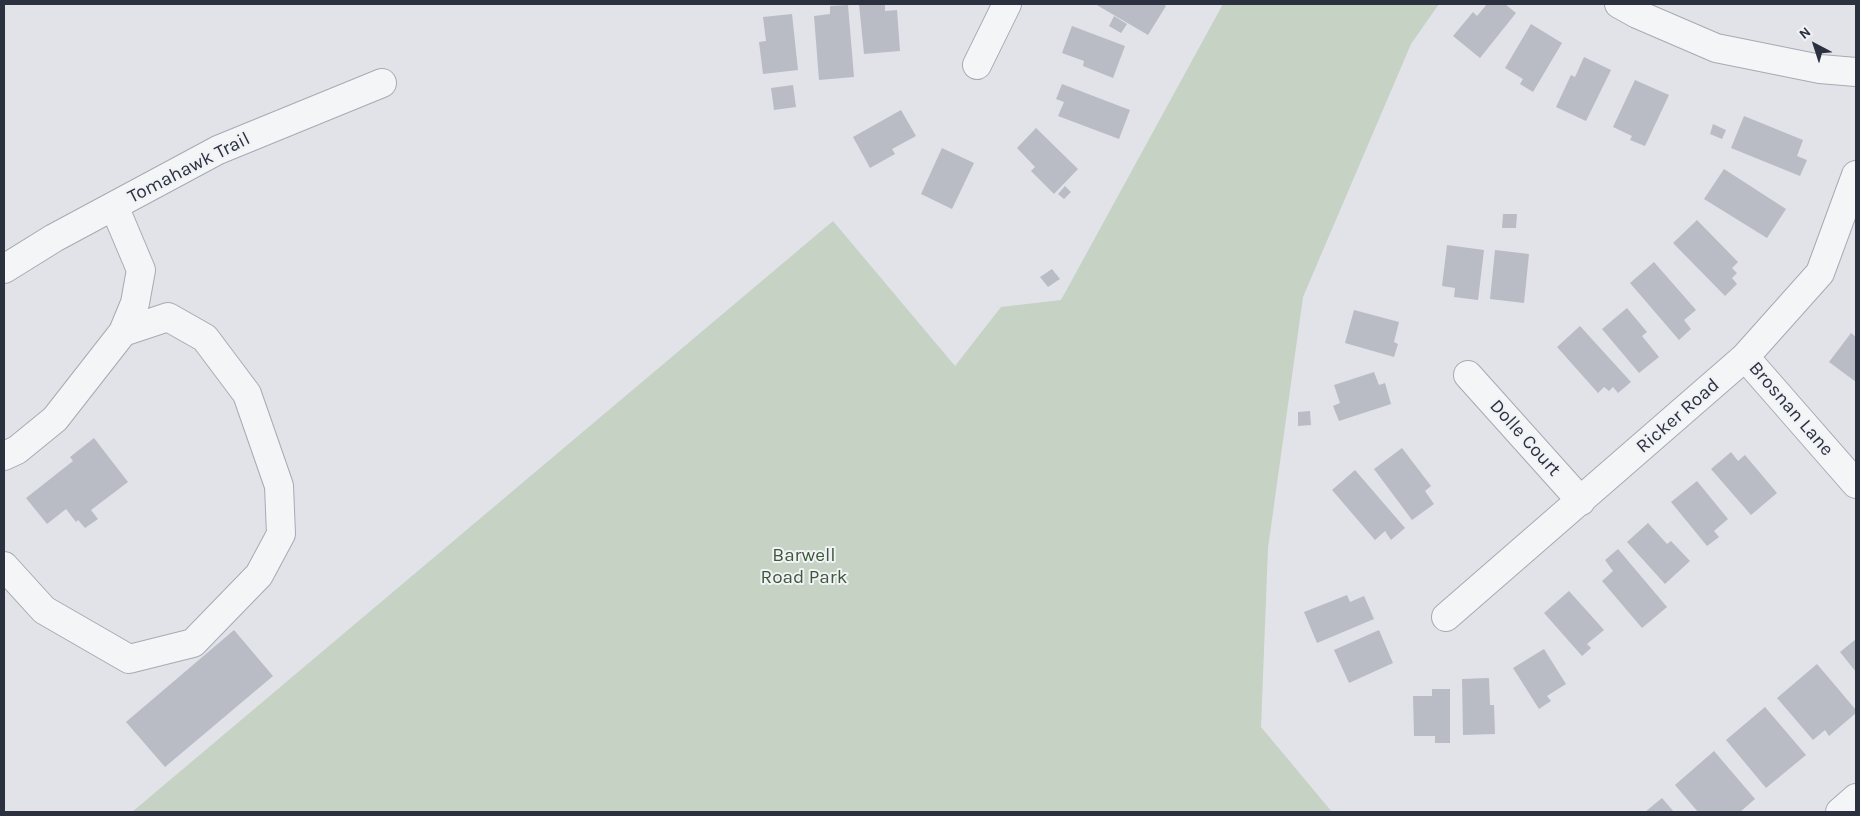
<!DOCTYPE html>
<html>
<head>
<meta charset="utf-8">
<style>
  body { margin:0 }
  #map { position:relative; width:1860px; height:816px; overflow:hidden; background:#e1e3e9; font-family:Karla,sans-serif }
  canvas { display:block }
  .frame { position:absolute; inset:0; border:5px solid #2b313f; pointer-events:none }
  .north { position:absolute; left:1790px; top:20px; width:50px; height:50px; -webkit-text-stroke:4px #f0f2f6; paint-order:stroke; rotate:320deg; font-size:14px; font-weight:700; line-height:20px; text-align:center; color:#2b313f }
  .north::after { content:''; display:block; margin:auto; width:18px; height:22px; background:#2b313f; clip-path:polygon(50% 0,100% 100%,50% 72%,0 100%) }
</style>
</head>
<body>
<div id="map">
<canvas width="1860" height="816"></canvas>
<div class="frame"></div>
<div class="north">N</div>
</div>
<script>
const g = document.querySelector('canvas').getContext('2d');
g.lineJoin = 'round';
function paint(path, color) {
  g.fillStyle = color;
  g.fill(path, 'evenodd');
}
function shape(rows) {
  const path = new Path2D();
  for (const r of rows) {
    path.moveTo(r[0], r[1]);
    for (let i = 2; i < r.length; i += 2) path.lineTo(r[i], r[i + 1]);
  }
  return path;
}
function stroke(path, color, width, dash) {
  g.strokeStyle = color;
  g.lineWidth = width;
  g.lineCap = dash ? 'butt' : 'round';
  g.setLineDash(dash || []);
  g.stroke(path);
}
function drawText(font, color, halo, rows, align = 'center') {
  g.font = font + ' Karla,sans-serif';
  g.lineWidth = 4;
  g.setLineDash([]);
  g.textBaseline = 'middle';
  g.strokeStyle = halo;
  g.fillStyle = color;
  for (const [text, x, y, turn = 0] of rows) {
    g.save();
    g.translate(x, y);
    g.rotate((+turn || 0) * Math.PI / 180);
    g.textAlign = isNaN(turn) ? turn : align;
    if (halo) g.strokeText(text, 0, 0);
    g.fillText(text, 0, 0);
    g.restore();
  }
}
paint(shape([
  [1223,4,1439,4,1411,44,1303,297,1268,548,1261,727,1332,812,132,812,833,221,955,366,1001,307,1061,300]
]), '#c6d2c3');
paint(shape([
  [859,4,885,4,885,11,897,10,900,51,864,54],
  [1095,4,1163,4,1166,6,1148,35],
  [1487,4,1505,4,1516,13,1480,58,1453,36,1473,12,1477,16],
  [848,5,854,77,819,80,814,16,830,14,830,6],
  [792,14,798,70,763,74,759,42,766,41,763,17],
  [1114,16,1127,24,1121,33,1109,26],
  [1531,24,1562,43,1533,92,1520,84,1523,79,1505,68],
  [1072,26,1125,46,1113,78,1083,66,1084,61,1062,53],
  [1584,57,1611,70,1586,121,1556,107,1571,75,1575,77],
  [1635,80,1669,95,1645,146,1630,140,1632,136,1613,127],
  [1062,84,1130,110,1119,139,1058,116,1064,102,1056,99],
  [793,85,796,107,774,110,771,88],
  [901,110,916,136,892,149,895,154,870,168,853,137],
  [1744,116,1803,140,1797,156,1807,160,1800,176,1731,148],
  [1713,124,1726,130,1722,139,1710,134],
  [1036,128,1078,169,1054,194,1031,171,1035,167,1017,148],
  [942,148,974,163,952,209,921,194],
  [1724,169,1786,209,1767,238,1704,199],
  [1065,186,1071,192,1064,199,1058,194],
  [1503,214,1517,214,1516,228,1502,228],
  [1697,220,1738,262,1732,268,1737,273,1732,278,1737,284,1725,296,1673,243],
  [1447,245,1484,250,1478,300,1454,297,1455,288,1442,286],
  [1495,250,1529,254,1524,303,1490,299],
  [1654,262,1696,310,1684,320,1691,329,1679,340,1630,283],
  [1052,269,1060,279,1048,287,1040,277],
  [1627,308,1647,332,1642,336,1659,357,1639,373,1602,329],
  [1354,310,1399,322,1394,342,1398,344,1394,357,1345,343],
  [1580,326,1631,382,1618,393,1613,387,1609,391,1604,387,1598,393,1557,347],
  [1851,333,1856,337,1856,382,1829,362],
  [1374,372,1379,385,1385,383,1391,404,1339,421,1333,406,1340,403,1334,385],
  [1310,411,1311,425,1298,426,1298,412],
  [94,438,128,482,91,510,98,519,85,528,78,520,76,522,66,509,47,524,26,498,73,461,70,457],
  [1402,448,1431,486,1425,491,1434,504,1412,520,1374,469],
  [1731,452,1738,461,1745,455,1777,493,1751,515,1711,469],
  [1355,470,1405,528,1391,540,1385,531,1375,540,1332,490],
  [1697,481,1728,519,1714,531,1719,537,1707,546,1671,502],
  [1648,523,1667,544,1671,541,1690,561,1665,584,1627,542],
  [1618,549,1667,607,1642,628,1602,581,1613,571,1605,560],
  [1569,591,1604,630,1587,644,1591,648,1582,656,1544,613],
  [1347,595,1350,602,1364,596,1374,619,1317,643,1304,612],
  [234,630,273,676,165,767,126,722],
  [1379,630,1393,663,1349,683,1334,650],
  [1856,639,1856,672,1840,652],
  [1544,649,1566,684,1547,696,1551,701,1539,709,1513,668],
  [1817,664,1856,710,1856,713,1829,736,1825,730,1813,740,1777,698],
  [1489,678,1490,705,1494,705,1495,734,1463,735,1462,679],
  [1432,689,1450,689,1450,743,1435,743,1435,736,1414,736,1413,696,1432,696],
  [1765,707,1806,755,1766,788,1726,740],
  [1714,751,1755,799,1740,812,1698,812,1675,785],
  [1662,798,1674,812,1645,812]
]), '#b9bcc5');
const minor = shape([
  [1619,4,1637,14,1716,48,1820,69,1856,72],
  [977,65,1007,4],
  [4,269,54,238,218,150,382,83],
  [1745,357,1856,484],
  [1468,375,1581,501],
  [4,456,17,450,55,419,123,332,135,303,141,270,114,206],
  [4,566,44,610,129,659,193,643,259,575,281,534,279,486,247,394,205,338,168,317,123,332],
  [1446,617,1745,357,1820,273,1856,175],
  [1840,812,1856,798]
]);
stroke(minor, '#a7aab3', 30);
stroke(minor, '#f3f5f7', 28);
drawText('19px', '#2b313f', '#f0f2f6', [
  ["Tomahawk Trail",189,168,-27],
  ["Brosnan Lane",1791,409,49],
  ["Ricker Road",1678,416,-41],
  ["Dolle Court",1525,438,48]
]);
drawText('19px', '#3d5939', '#f0f2f6', [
  ["Barwell",804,556],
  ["Road Park",804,578]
]);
</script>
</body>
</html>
